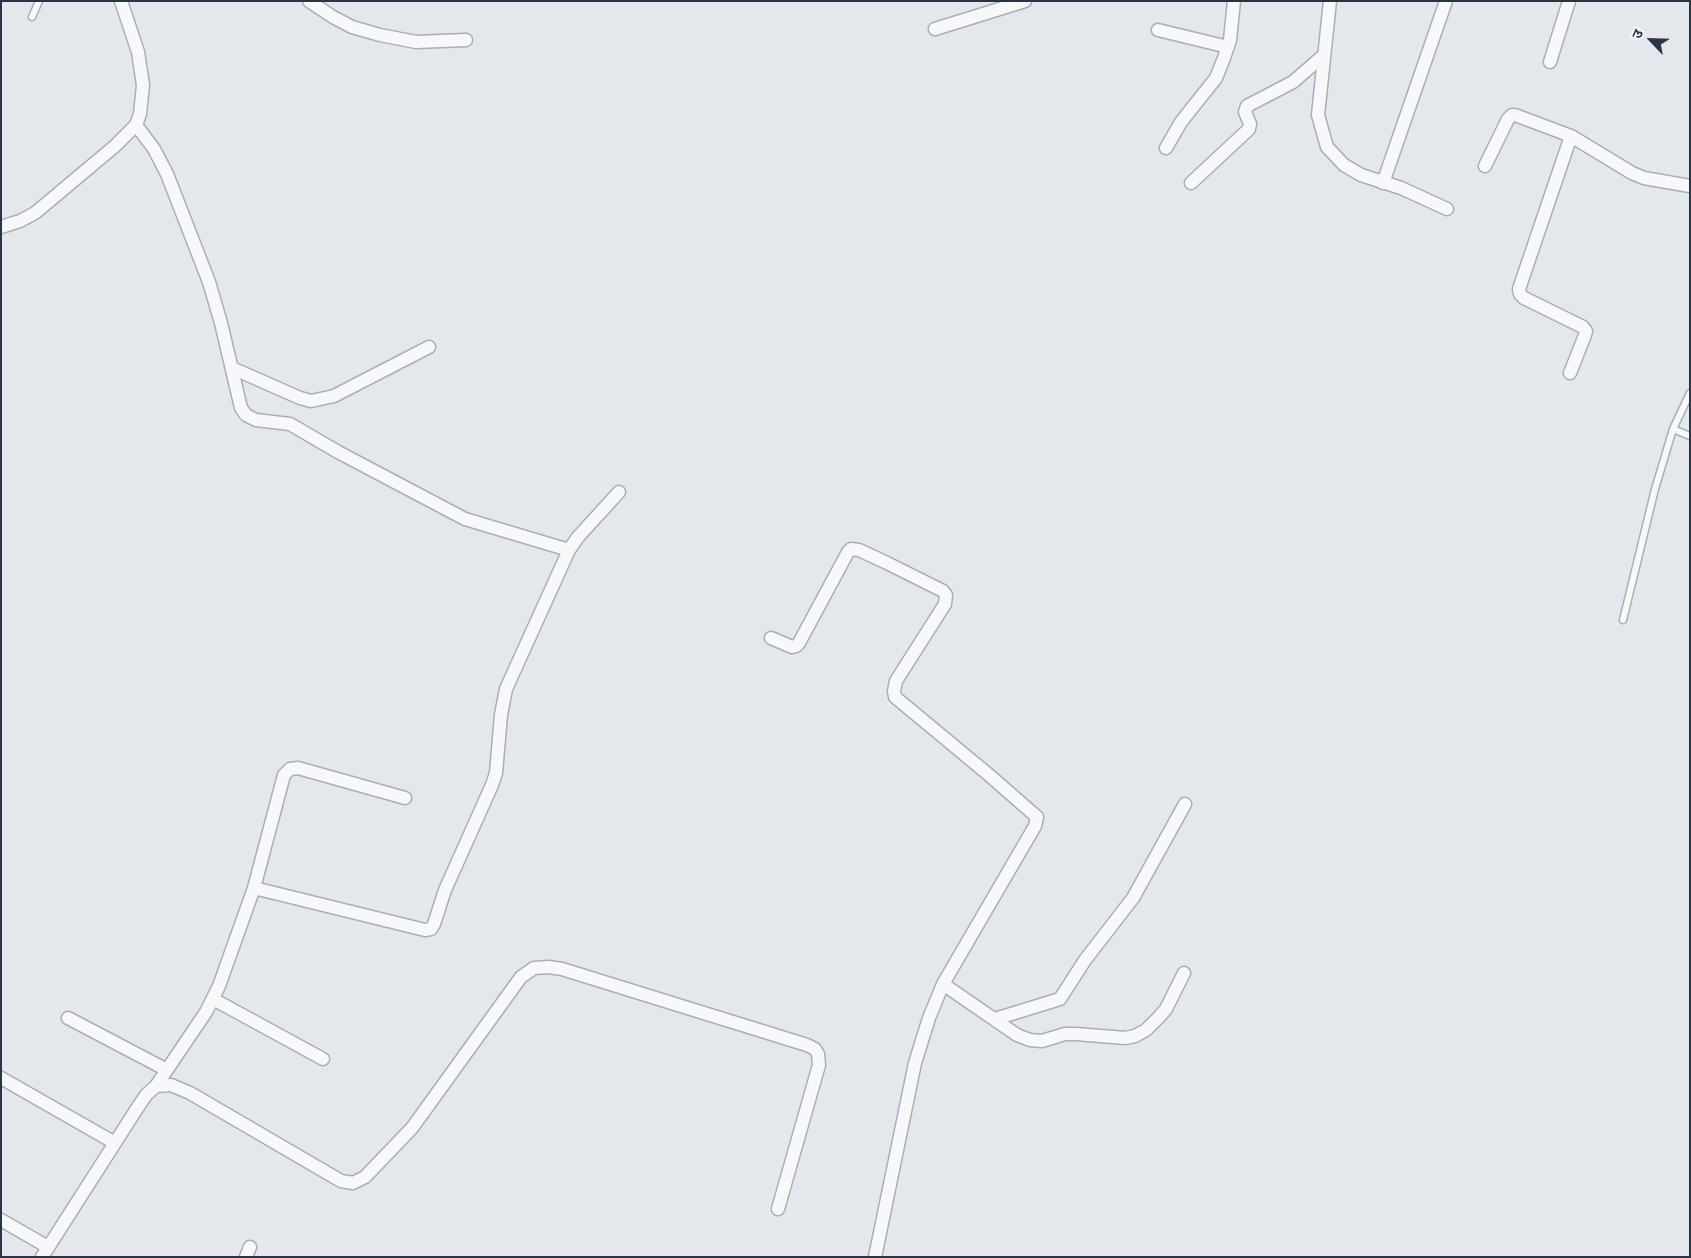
<!DOCTYPE html>
<html>
<head>
<meta charset="utf-8">
<style>
  body { margin:0 }
  #map { position:relative; width:1691px; height:1258px; overflow:hidden; background:#e4e7ec; font-family:"Exo 2","Noto Sans Devanagari",sans-serif }
  canvas { display:block }
  .frame { position:absolute; inset:0; border:2px solid #2b3445; pointer-events:none }
  .north { position:absolute; left:1626px; top:15px; width:50px; height:50px; -webkit-text-stroke:4px #f4f6f9; paint-order:stroke; rotate:294deg; font-size:14px; font-weight:700; line-height:20px; text-align:center; color:#2b3445 }
  .north::after { content:''; display:block; margin:auto; width:18px; height:22px; background:#2b3445; clip-path:polygon(50% 0,100% 100%,50% 72%,0 100%) }
</style>
</head>
<body>
<div id="map">
<canvas width="1691" height="1258"></canvas>
<div class="frame"></div>
<div class="north">उ</div>
</div>
<script>
const g = document.querySelector('canvas').getContext('2d');
g.lineJoin = 'round';
function shape(rows) {
  const path = new Path2D();
  for (const r of rows) {
    path.moveTo(r[0], r[1]);
    for (let i = 2; i < r.length; i += 2) path.lineTo(r[i], r[i + 1]);
  }
  return path;
}
function stroke(path, color, width, dash) {
  g.strokeStyle = color;
  g.lineWidth = width;
  g.lineCap = dash ? 'butt' : 'round';
  g.setLineDash(dash || []);
  g.stroke(path);
}
const service = shape([
  [32,17,39,1],
  [1673,429,1690,436],
  [1623,620,1655,489,1673,429,1690,393]
]);
const minor = shape([
  [309,1,333,17,352,27,380,35,416,42,466,40],
  [1330,1,1318,115,1327,147,1344,165,1361,175,1401,188,1447,209],
  [935,29,1025,1],
  [1158,30,1228,47],
  [1550,62,1569,1],
  [136,125,154,149,167,174,209,282,221,323,241,408,246,415,256,420,290,424,338,452,465,519,569,550],
  [1166,148,1181,122,1216,78,1224,58,1230,40,1234,1],
  [1485,166,1508,119,1512,115,1515,115,1571,136,1632,173,1644,178,1690,186],
  [1191,183,1249,129,1250,124,1245,112,1247,106,1293,82,1324,55],
  [1383,183,1446,1],
  [1,227,20,221,35,213,115,146,136,125,140,114,143,85,138,52,121,1],
  [232,368,300,398,311,401,334,396,429,347],
  [1570,373,1585,335,1586,331,1583,327,1524,298,1520,294,1519,289,1571,136],
  [771,638,792,647,796,646,799,643,848,552,851,549,859,550,887,563,943,591,946,595,945,604,896,681,894,691,895,697,989,775,1037,817,1035,826,943,984,929,1018,915,1063,875,1257],
  [254,888,425,930,431,929,434,924,445,890,492,785,496,773,501,715,506,689,569,550,578,537,619,492],
  [943,984,1017,1035,1030,1040,1042,1041,1065,1034,1076,1034,1125,1038,1135,1036,1146,1030,1159,1017,1166,1009,1184,973],
  [213,999,323,1059],
  [68,1018,167,1070],
  [995,1019,1060,999,1085,960,1133,898,1185,804],
  [1,1078,115,1143],
  [156,1086,206,1012,219,986,254,888,284,775,290,769,298,768,405,798],
  [1,1220,48,1247],
  [42,1257,136,1110,146,1095,156,1086,171,1085,190,1093,341,1181,353,1183,365,1177,412,1128,521,977,534,968,548,967,562,969,807,1045,815,1049,818,1054,819,1065,778,1209],
  [246,1257,250,1247]
]);
stroke(service, '#a9aeb7', 9);
stroke(minor, '#a9aeb7', 15);
stroke(service, '#f7f8fa', 6);
stroke(minor, '#f7f8fa', 12);
</script>
</body>
</html>
